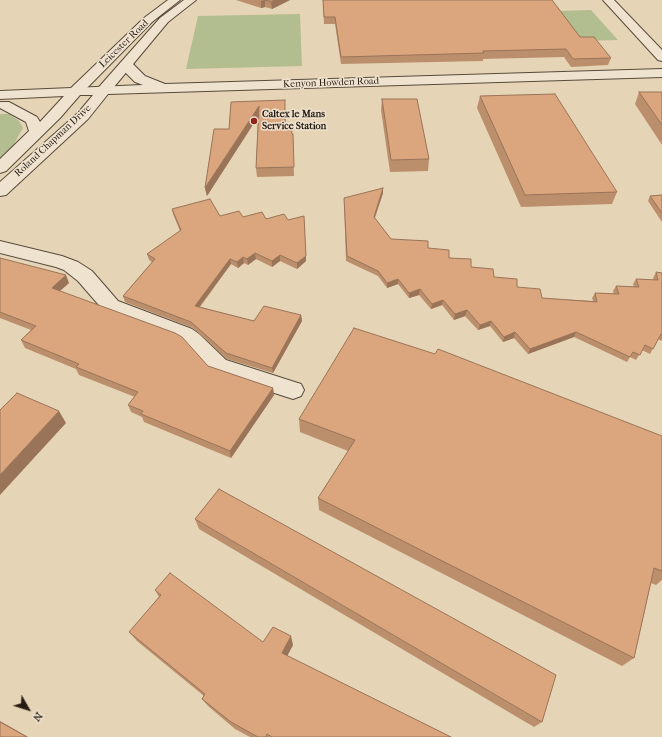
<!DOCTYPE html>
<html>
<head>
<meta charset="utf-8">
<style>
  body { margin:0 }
  #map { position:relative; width:662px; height:737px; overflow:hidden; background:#e6d4b6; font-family:"IM FELL French Canon",serif }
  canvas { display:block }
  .north { position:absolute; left:8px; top:689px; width:40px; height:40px; -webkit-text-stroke:3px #efe3d0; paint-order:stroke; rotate:129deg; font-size:11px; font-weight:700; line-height:16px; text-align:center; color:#281d14 }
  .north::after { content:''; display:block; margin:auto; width:14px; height:18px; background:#281d14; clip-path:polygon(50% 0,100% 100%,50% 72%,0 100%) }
</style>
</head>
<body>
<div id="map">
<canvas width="662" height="737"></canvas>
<div class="north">N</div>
</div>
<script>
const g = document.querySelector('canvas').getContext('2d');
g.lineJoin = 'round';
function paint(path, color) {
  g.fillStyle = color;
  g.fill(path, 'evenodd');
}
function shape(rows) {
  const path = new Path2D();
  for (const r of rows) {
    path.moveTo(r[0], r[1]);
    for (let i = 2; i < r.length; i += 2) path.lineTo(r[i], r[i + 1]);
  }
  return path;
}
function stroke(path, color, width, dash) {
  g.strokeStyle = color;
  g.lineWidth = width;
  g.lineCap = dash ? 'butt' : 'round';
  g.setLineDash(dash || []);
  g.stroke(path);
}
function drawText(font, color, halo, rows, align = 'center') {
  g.font = font + ' "IM FELL French Canon",serif';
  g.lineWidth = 3;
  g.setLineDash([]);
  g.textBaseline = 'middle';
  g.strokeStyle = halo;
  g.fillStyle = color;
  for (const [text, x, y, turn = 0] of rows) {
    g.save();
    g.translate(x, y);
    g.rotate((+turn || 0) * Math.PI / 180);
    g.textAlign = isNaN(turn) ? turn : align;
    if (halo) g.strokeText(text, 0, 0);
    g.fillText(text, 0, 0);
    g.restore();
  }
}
paint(shape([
  [591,10,618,40,580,41,557,11],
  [300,14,302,66,186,69,198,16],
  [0,114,9,114,19,121,23,128,14,144,0,157]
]), '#b2bd90');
const minor = shape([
  [168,0,180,0,152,22,81,94,71,94,69,91,71,88,144,18,168,0],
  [184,0,196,0,168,22,109,93,99,93,97,90,99,87,160,18,184,0],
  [603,0,614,0,662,50,662,61,658,60,603,0],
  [0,241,62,256,78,262,92,271,118,301,192,329,199,334,226,360,301,384,304,390,301,396,293,399,210,372,185,344,178,339,104,311,78,281,64,270,56,267,0,253,0,241]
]);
const tertiary = shape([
  [126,61,131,62,145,76,165,84,662,69,662,77,108,94,88,119,6,195,0,196,0,182,78,113,93,95,80,95,60,118,6,171,0,173,0,159,29,131,26,122,0,108,0,102,9,102,37,117,40,122,64,96,0,99,0,91,143,85,135,82,121,68,120,65,121,62,126,61]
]);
stroke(minor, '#584b3c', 2);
stroke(tertiary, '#584b3c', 2);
paint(minor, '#efe3d0');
paint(tertiary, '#efe3d0');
paint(shape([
  [236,0,290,0,272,9,265,7,261,8],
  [323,0,552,0,580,37,611,58,608,65,571,67,564,57,483,59,483,61,341,64,335,24,324,24],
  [639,92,662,92,662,145,635,104],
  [480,96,617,192,612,204,521,207,477,108],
  [382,99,429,159,428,171,390,172,381,110],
  [231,102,285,108,286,125,292,134,293,134,294,176,257,177,256,168,258,117,207,196,205,188,229,129],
  [383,188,383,193,375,218,391,239,428,248,542,298,593,301,592,298,595,293,614,294,613,291,616,286,634,287,633,284,636,279,654,280,653,278,656,272,662,273,662,341,658,339,650,354,642,350,636,360,630,357,627,362,574,337,528,354,514,338,503,342,490,326,478,330,465,316,454,320,442,305,431,309,419,295,409,298,398,284,387,288,378,276,346,261,344,203],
  [662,195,662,222,648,201,650,196],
  [172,209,220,216,288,220,304,216,306,261,297,269,280,261,272,267,256,259,248,265,244,263,238,268,231,264,200,307,254,321,301,315,302,321,273,373,227,359,193,328,125,302,123,296,152,262,149,260,147,254,180,231,173,214],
  [0,258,69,283,60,291,208,366,273,388,274,395,231,458,144,422,142,417,131,412,128,405,135,397,79,375,76,369,25,348,21,340,31,330,0,318],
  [299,419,662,436,662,580,656,585,651,583,634,658,622,666,319,510,318,498,348,451,300,432],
  [195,519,542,722,534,727,199,529],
  [155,590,263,642,293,645,287,656,451,737,250,737,235,729,208,706,202,699,204,696,137,641,129,632,159,597]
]), '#bc8f6c');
paint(shape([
  [265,0,265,7,261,8,261,1],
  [275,0,290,0,272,9,271,2],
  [259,106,259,115,207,196,205,188],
  [383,188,383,193,373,222,374,217],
  [255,253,256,259,248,265,247,259],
  [280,255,280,261,272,267,272,261],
  [306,256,306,261,297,269,297,263],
  [243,257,244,263,238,268,237,262],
  [230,259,231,264,196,311,195,306],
  [66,275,69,283,55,295,52,288],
  [398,279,398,284,387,288,387,283],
  [420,289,419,295,409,298,409,293],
  [443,300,442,305,431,309,432,304],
  [467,310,465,316,454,320,455,314],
  [301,315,302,321,273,373,272,368],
  [491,321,490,326,478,330,480,325],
  [515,332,514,338,503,342,504,337],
  [576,332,574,337,528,354,530,349],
  [273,388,274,395,231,458,230,451],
  [59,411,66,423,0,495,0,475],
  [291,636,293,645,284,662,282,653],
  [0,721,28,737,27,737,0,722]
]), '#997458');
const building = shape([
  [265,0,275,0,271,2,265,0],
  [323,0,552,0,580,37,594,37,611,58,573,59,566,49,483,51,484,53,341,57,335,17,324,17,323,0],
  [639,92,662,92,662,125,639,92],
  [555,94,617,192,525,195,480,96,555,94],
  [382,99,417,99,429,159,391,160,382,99],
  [285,100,285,125,291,125,292,134,293,134,294,167,256,168,259,106,205,188,214,129,229,129,231,102,285,100],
  [383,188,374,217,391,239,428,241,428,248,449,250,449,258,471,259,471,267,493,269,494,277,517,279,517,287,540,289,542,298,597,302,595,293,619,294,616,286,639,287,636,279,658,280,656,272,662,273,662,335,661,334,653,349,645,345,640,355,633,352,630,357,576,332,530,349,515,332,504,337,491,321,480,325,467,310,455,314,443,300,432,304,420,289,409,293,398,279,387,283,378,271,347,256,344,198,383,188],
  [662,195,662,213,650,196,662,195],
  [210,199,220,216,239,211,243,217,262,212,266,219,284,214,288,220,304,216,306,256,297,263,280,255,272,261,255,253,247,259,243,257,237,262,230,259,195,306,254,321,264,306,301,315,272,368,226,353,191,322,123,296,155,259,147,254,181,230,172,209,210,199],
  [0,258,66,275,52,288,175,333,182,337,208,366,273,388,230,451,141,414,143,411,128,405,138,392,76,367,79,364,21,340,36,326,0,312,0,258],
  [354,328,435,354,438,349,662,436,662,571,654,568,634,658,318,498,355,440,299,419,354,328],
  [17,393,59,411,0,475,0,410,17,393],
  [219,489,556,675,542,722,195,519,219,489],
  [170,573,263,642,273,627,291,636,282,653,451,737,272,737,267,734,266,737,258,737,231,722,202,699,205,694,129,632,161,595,155,590,170,573],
  [0,722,27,737,0,737,0,722]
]);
paint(building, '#dba67e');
stroke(building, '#997458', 1);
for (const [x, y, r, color] of [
  [254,121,4,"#8f2418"]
]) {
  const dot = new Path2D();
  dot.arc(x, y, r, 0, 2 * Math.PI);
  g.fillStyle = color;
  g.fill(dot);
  stroke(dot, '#efe3d0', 1.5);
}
drawText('10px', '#281d14', '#efe3d0', [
  ["Leicester Road",124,44,-44],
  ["Kenyon Howden Road",331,83,-2],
  ["Roland Chapman Drive",53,141,-43]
]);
drawText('bold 10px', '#281d14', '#efe3d0', [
  ["Caltex le Mans",262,115],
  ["Service Station",262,127]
], 'left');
</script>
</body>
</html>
